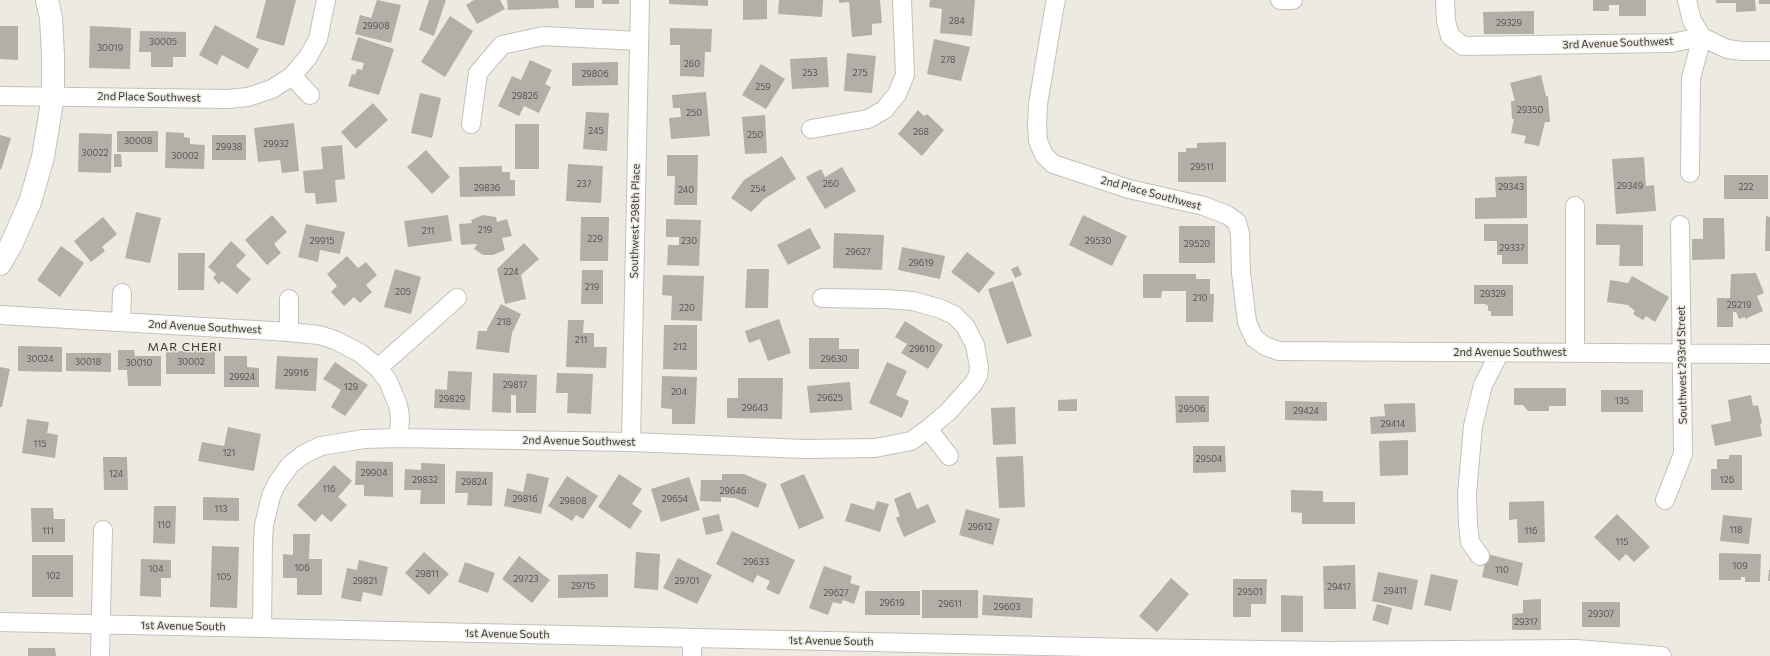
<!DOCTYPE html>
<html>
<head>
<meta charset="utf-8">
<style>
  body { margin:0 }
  canvas { display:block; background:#eceae1 }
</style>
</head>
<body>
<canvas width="1770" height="656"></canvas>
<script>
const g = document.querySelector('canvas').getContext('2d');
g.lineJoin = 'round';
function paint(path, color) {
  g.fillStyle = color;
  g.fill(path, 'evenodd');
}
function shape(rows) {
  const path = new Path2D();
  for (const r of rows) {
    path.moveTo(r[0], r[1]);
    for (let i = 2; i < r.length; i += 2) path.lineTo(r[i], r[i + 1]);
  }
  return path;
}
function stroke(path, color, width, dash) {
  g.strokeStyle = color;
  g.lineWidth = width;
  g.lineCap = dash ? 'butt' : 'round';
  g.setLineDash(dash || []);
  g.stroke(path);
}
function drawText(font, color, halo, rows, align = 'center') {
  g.font = font + ' Commissioner,sans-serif';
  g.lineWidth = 3;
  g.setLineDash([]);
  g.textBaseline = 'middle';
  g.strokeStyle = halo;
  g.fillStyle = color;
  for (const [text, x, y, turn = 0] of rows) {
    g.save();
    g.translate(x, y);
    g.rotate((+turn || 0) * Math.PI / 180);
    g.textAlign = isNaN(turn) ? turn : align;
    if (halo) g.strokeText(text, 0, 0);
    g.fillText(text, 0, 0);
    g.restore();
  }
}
paint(shape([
  [266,0,296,0,284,46,256,38],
  [377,0,401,5,391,43,355,34,360,15,371,18],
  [429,0,446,0,434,36,419,30],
  [474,0,500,0,505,9,477,24,466,5],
  [507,0,558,0,559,8,508,10],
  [575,0,594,0,594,8,575,8],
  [602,0,619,0,619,4,602,4],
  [669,0,708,0,708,6,669,4],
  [743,0,767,0,767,19,743,20],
  [779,0,823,0,822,17,778,14],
  [839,0,880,0,882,23,872,24,872,35,852,37,849,2,839,3],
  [930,0,975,0,972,36,940,33,942,9,929,7],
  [1593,0,1646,0,1646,16,1619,16,1619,5,1609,5,1609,11,1593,11],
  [1716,0,1755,0,1756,11,1736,12,1736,3,1716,3],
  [1759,0,1770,0,1770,4,1759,4],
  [1534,11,1534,34,1484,34,1483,12],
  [450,16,473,31,445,77,421,62],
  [215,25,259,49,248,69,222,55,217,65,199,55],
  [0,26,18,26,18,60,0,59],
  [90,26,131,28,130,69,89,68],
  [670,28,712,29,711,52,705,52,704,77,680,76,680,45,670,45],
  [140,31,186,32,186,57,173,57,173,67,151,67,151,52,139,52],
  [358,37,394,49,379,95,348,86,352,74,355,75,357,69,362,70,364,63,351,60],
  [934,39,970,47,961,81,927,74],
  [847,53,876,56,872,93,844,91],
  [827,57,829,87,792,89,790,59],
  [530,60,552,70,545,84,551,87,539,113,524,106,519,116,498,106,512,76,521,80],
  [618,62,618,85,572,86,572,63],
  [761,64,785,79,766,109,742,95],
  [1541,75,1546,96,1548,96,1550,122,1545,122,1539,146,1524,143,1526,136,1511,133,1514,119,1512,119,1511,101,1515,101,1510,83],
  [706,92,710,136,671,139,669,118,681,117,680,108,673,108,672,95],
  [420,93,441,98,432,138,411,133],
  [373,103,388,120,356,149,341,132],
  [918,110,924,116,927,114,944,130,922,156,898,134],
  [586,112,609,113,607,151,583,149],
  [765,115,767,153,745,154,742,117],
  [294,123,299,171,282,173,280,160,258,162,254,128],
  [515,124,539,124,539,169,515,169],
  [117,131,158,131,158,152,117,152],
  [166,132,184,133,184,137,190,138,190,144,205,145,204,169,165,168],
  [79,133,112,134,111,173,78,172],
  [0,135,11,138,1,170,0,169],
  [212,135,246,135,246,160,212,160],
  [1226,142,1226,182,1178,182,1178,152,1186,152,1186,148,1197,148,1197,143],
  [342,145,345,179,335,180,337,202,316,204,315,193,305,193,303,171,323,169,321,147],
  [426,150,450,177,432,194,407,167],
  [114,154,121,154,122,167,114,167],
  [667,155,698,155,697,205,674,205,675,176,667,176],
  [782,156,796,179,764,199,751,212,731,198,744,180],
  [1644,157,1646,186,1654,185,1656,211,1616,214,1612,159],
  [568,164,603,166,601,203,566,201],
  [502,166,502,172,510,172,510,180,515,180,515,196,460,197,459,167],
  [842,167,856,191,825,209,806,177,821,169,825,177],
  [1724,175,1768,175,1768,199,1724,199],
  [1527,176,1527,218,1475,219,1475,198,1496,197,1495,177],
  [136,212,161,218,150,263,125,258],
  [272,215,287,232,274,244,281,253,267,265,245,240],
  [448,215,452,241,408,247,404,221],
  [483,215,496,217,497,222,507,219,512,236,502,238,505,250,493,255,483,255,474,249,477,244,461,245,459,224,472,223,471,220],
  [1083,215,1127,236,1112,266,1069,245],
  [1766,216,1770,217,1770,251,1765,251],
  [103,217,117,234,102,247,105,251,91,262,74,241],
  [581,217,609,217,608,261,580,261],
  [1703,218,1724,218,1725,259,1692,260,1692,239,1703,239],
  [666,219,701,220,699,266,667,265,668,245,679,245,679,237,666,237],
  [306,224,345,232,340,254,320,250,318,262,298,257],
  [1484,224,1528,224,1528,264,1502,264,1502,255,1497,255,1497,241,1484,241],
  [1596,224,1643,225,1643,266,1619,266,1620,245,1596,245],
  [1179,226,1215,226,1215,263,1179,263],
  [810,228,821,248,788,265,777,245],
  [834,233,884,235,882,270,833,268],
  [231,241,246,255,236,266,251,279,237,294,222,281,219,284,213,278,216,274,208,267],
  [524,243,539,259,521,275,526,299,505,304,497,269],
  [61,246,84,263,60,297,37,280],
  [902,247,945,256,940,279,898,270],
  [967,252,995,273,979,293,951,272],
  [178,253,205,253,204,290,178,290],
  [347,256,358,268,366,262,377,275,366,285,372,292,360,303,354,297,344,306,331,292,337,286,327,274],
  [1018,266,1022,275,1015,278,1011,269],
  [395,269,421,277,411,314,384,307],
  [747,269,769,269,768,308,745,308],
  [582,270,603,270,603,304,581,304],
  [1756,273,1764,293,1757,296,1763,311,1745,319,1745,317,1739,319,1736,312,1733,312,1733,327,1717,327,1717,298,1730,298,1731,274],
  [1143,274,1196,274,1196,279,1210,279,1210,294,1214,294,1213,322,1186,322,1186,291,1162,291,1161,298,1143,298],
  [663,275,704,276,702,321,671,320,672,296,662,295],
  [1632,276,1669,297,1655,322,1646,316,1643,320,1633,314,1635,311,1628,305,1607,302,1610,280,1628,283],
  [1013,281,1032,336,1007,344,988,289],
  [1474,285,1513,285,1513,316,1491,316,1491,311,1488,311,1488,305,1486,306,1486,304,1474,304],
  [501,304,521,314,512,333,509,353,476,349,478,331,487,331,487,329],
  [779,319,791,353,768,361,760,339,749,343,745,331],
  [568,320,584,320,583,333,594,333,594,347,607,347,606,368,566,367],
  [905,321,943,345,928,369,901,353,907,344,895,337],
  [664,325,697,325,697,370,663,369],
  [809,338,839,338,839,349,859,349,859,369,809,369],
  [18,346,62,347,62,372,18,371],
  [118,350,134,350,135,356,161,356,161,386,128,386,127,370,118,370],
  [166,351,215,351,215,374,166,374],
  [66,353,111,353,111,372,66,371],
  [224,356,247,356,247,367,259,368,259,387,224,387],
  [277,356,318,358,316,391,275,389],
  [335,362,368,385,345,416,331,407,341,390,323,379],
  [887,362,907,371,896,395,909,401,902,418,869,403],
  [0,367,10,369,2,407,0,407],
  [448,371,472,372,470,410,434,408,435,389,447,390],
  [493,373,537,375,536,413,516,413,516,395,511,395,511,413,492,412],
  [557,373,593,374,591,414,567,413,568,393,556,393],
  [662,376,697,377,695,424,672,424,672,409,661,408],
  [738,378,783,378,782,419,727,418,727,398,738,398],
  [850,382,852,410,810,413,807,386],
  [1514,388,1566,388,1566,406,1549,406,1549,411,1528,411,1523,405,1514,405],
  [1601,390,1643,390,1643,412,1601,412],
  [1751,395,1753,406,1758,405,1762,423,1760,424,1762,436,1715,446,1711,425,1731,421,1728,400],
  [1175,396,1209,396,1209,422,1176,423],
  [1077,399,1077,411,1058,411,1058,400],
  [1285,401,1327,402,1327,421,1285,420],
  [1415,403,1416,432,1371,434,1370,417,1385,416,1384,404],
  [1015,407,1016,444,993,445,991,408],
  [27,419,49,422,47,433,58,435,55,458,22,453],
  [228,427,261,434,254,471,198,461,202,442,224,446],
  [1408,440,1408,475,1380,476,1379,441],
  [1193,446,1225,446,1226,472,1193,473],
  [1729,455,1742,455,1742,490,1711,490,1711,469,1717,469,1717,459,1729,459],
  [1023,456,1025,507,999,508,996,457],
  [103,457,127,457,128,490,104,490],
  [356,461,393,462,393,497,364,496,364,485,355,485],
  [421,463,445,464,445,504,420,504,421,490,404,490,405,469,421,470],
  [334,465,352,481,338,497,347,505,331,522,322,514,315,522,297,505],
  [456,471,493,472,492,506,467,505,468,493,455,493],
  [527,473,549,478,541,514,504,506,507,488,523,492],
  [619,474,642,489,632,504,642,511,630,529,598,507],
  [722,474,744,474,767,484,758,508,735,498,721,497,721,502,700,501,701,480,722,480],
  [804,474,824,518,799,529,780,484],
  [567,476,598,496,583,519,576,515,572,521,548,506],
  [689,477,700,510,661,522,651,489],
  [1291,490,1323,491,1323,502,1355,502,1355,524,1302,524,1302,513,1291,512],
  [910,492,917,509,928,504,936,522,904,537,896,518,900,516,894,499],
  [203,497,239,498,239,521,203,520],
  [877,501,889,504,880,532,845,521,851,503,874,510],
  [1544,501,1545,542,1518,543,1517,519,1509,520,1509,502],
  [154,506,176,506,175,544,153,543],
  [31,508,53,508,54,519,65,519,65,542,32,542],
  [966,509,1000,519,993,545,959,535],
  [719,514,723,531,706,535,702,518],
  [1617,514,1650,547,1634,562,1626,554,1619,561,1594,537],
  [1723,515,1752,518,1749,544,1720,541],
  [732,531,795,560,779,595,766,589,770,581,757,575,753,583,716,564],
  [293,534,310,534,309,559,322,559,322,595,297,595,297,578,283,578,283,554,293,555],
  [212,546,239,547,237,608,210,607],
  [424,552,449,574,429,595,405,573],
  [636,552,660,554,658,590,634,588],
  [1719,553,1761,554,1760,582,1745,582,1745,577,1741,577,1741,580,1719,580],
  [1487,554,1523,563,1518,586,1482,577],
  [32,555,73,555,73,597,32,597],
  [519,556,550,580,532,603,502,579],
  [678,558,712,575,697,604,663,588],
  [141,559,171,560,171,578,161,578,161,597,140,596],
  [359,560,388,567,382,596,363,592,361,602,341,598,347,568,357,570],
  [465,562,495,573,488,593,458,582],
  [1355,565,1356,609,1324,609,1323,566],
  [824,566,852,576,850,583,860,586,854,604,843,600,841,604,833,602,828,615,809,608],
  [1769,570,1770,570,1770,581,1768,581],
  [1378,572,1418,580,1412,610,1372,601],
  [608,574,608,597,558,598,558,575],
  [1431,574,1458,580,1451,611,1424,605],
  [1171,578,1189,594,1157,632,1139,616],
  [1233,579,1267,579,1266,604,1251,604,1251,617,1233,617],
  [922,590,978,590,978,618,922,618],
  [865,591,920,591,920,615,865,615],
  [983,595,1033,598,1032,618,982,615],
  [1281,595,1303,596,1303,632,1281,632],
  [1541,599,1541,630,1512,630,1512,614,1523,613,1523,600],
  [1582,602,1620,602,1620,627,1582,627],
  [1377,604,1392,608,1388,625,1372,620],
  [28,648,55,648,56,656,28,656]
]), '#b1afa7');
const minor = shape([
  [1056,0,1054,9,1038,104,1037,126,1038,141,1044,155,1053,164,1129,189,1204,206,1227,215,1237,222,1240,234,1241,273,1247,322,1254,338,1265,346,1279,351,1770,354],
  [1280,0,1293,0],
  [1445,0,1446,21,1450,36,1463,46,1671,43,1702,37,1727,49,1742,51,1770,51],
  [1687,0,1692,21,1702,37,1691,78,1690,173],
  [292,76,310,95],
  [0,96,228,99,248,97,272,89,292,76,308,57,318,39,326,0],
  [471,124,478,73,502,45,543,36,638,41],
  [811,129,868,119,884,110,897,94,905,75,902,0],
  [1575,206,1575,352],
  [289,299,289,332],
  [0,315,289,332,319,335,335,340,360,353,378,368,388,381,398,405,400,417,399,438],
  [121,322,122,293],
  [378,368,457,298],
  [928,429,949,456],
  [631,442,640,0],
  [1665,500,1683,454,1680,225],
  [1480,556,1470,542,1468,523,1467,494,1473,426,1483,385,1500,352],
  [0,622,1132,648,1329,651,1576,649,1662,656],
  [262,628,263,540,264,525,271,496,277,483,290,465,304,454,321,446,364,439,399,438,631,442,805,449,875,448,911,441,928,429,949,411,973,384,978,376,979,367,975,345,965,326,954,315,941,309,913,301,885,299,822,298],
  [100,656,103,530],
  [692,656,692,638]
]);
const major = shape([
  [0,264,11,245,30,202,43,157,53,96,53,55,51,18,47,0]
]);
stroke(minor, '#c3c1b9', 20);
stroke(major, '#c3c1b9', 24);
stroke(minor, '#fff', 18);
stroke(major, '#fff', 22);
drawText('9px', '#565551', null, [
  ["284",957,21],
  ["29329",1509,23],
  ["29908",376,26],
  ["30005",163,42],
  ["30019",110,48],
  ["278",948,60],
  ["260",692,64],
  ["253",810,73],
  ["275",860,73],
  ["29806",595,74],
  ["259",763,87],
  ["29826",525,96],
  ["29350",1530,110],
  ["250",694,113],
  ["245",596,131],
  ["268",921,132],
  ["250",755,135],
  ["30008",138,141],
  ["29932",276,144],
  ["29938",229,147],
  ["30022",95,153],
  ["30002",185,156],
  ["29511",1202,167],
  ["237",584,184],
  ["260",831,184],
  ["29349",1630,186],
  ["29343",1511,187],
  ["222",1746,187],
  ["29836",487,188],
  ["254",758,189],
  ["240",686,190],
  ["219",485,230],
  ["211",428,231],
  ["229",595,239],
  ["29915",322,241],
  ["230",689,241],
  ["29530",1098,241],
  ["29520",1197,244],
  ["29337",1512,248],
  ["29627",858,252],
  ["29619",921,263],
  ["224",511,272],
  ["219",592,287],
  ["205",403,292],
  ["29329",1493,294],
  ["210",1200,298],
  ["29219",1739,305],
  ["220",687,308],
  ["218",504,322],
  ["211",581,340],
  ["212",680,347],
  ["29610",922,349],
  ["30024",40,359],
  ["29630",834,359],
  ["30018",88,362],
  ["30002",191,362],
  ["30010",139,363],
  ["29916",296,373],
  ["29924",242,377],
  ["29817",515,385],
  ["129",351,387],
  ["204",679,392],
  ["29625",830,398],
  ["29829",452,399],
  ["135",1622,401],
  ["29643",755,408],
  ["29506",1192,409],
  ["29424",1306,411],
  ["29414",1393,424],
  ["115",40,444],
  ["121",229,453],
  ["29504",1209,459],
  ["29904",374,473],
  ["124",116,474],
  ["29832",425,480],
  ["126",1727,480],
  ["29824",474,482],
  ["116",329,489],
  ["29646",733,491],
  ["29816",525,499],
  ["29654",675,499],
  ["29808",573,501],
  ["113",221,509],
  ["110",164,525],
  ["29612",980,527],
  ["118",1736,530],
  ["111",48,531],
  ["116",1531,531],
  ["115",1622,542],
  ["29633",756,562],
  ["109",1740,566],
  ["106",302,568],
  ["104",156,569],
  ["110",1502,570],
  ["29811",427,574],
  ["102",53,576],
  ["105",224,577],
  ["29723",526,579],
  ["29821",365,581],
  ["29701",687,581],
  ["29715",583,586],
  ["29417",1339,587],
  ["29411",1395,591],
  ["29501",1250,592],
  ["29627",836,593],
  ["29619",892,603],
  ["29611",950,604],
  ["29603",1007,607],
  ["29307",1601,614],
  ["29317",1526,622]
]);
drawText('11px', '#383734', '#eceae1', [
  ["3rd Avenue Southwest",1618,43,-2],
  ["2nd Place Southwest",149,97,1],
  ["2nd Place Southwest",1151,193,15],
  ["Southwest 298th Place",635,221,-89],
  ["2nd Avenue Southwest",205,327,3],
  ["2nd Avenue Southwest",1510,352],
  ["Southwest 293rd Street",1682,365,-91],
  ["2nd Avenue Southwest",579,441,1],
  ["1st Avenue South",183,626,1],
  ["1st Avenue South",507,634,1],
  ["1st Avenue South",831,641,1]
]);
g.letterSpacing = '1px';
drawText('12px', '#383734', '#eceae1', [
  ["MAR CHERI",185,347]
]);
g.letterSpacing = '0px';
</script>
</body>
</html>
